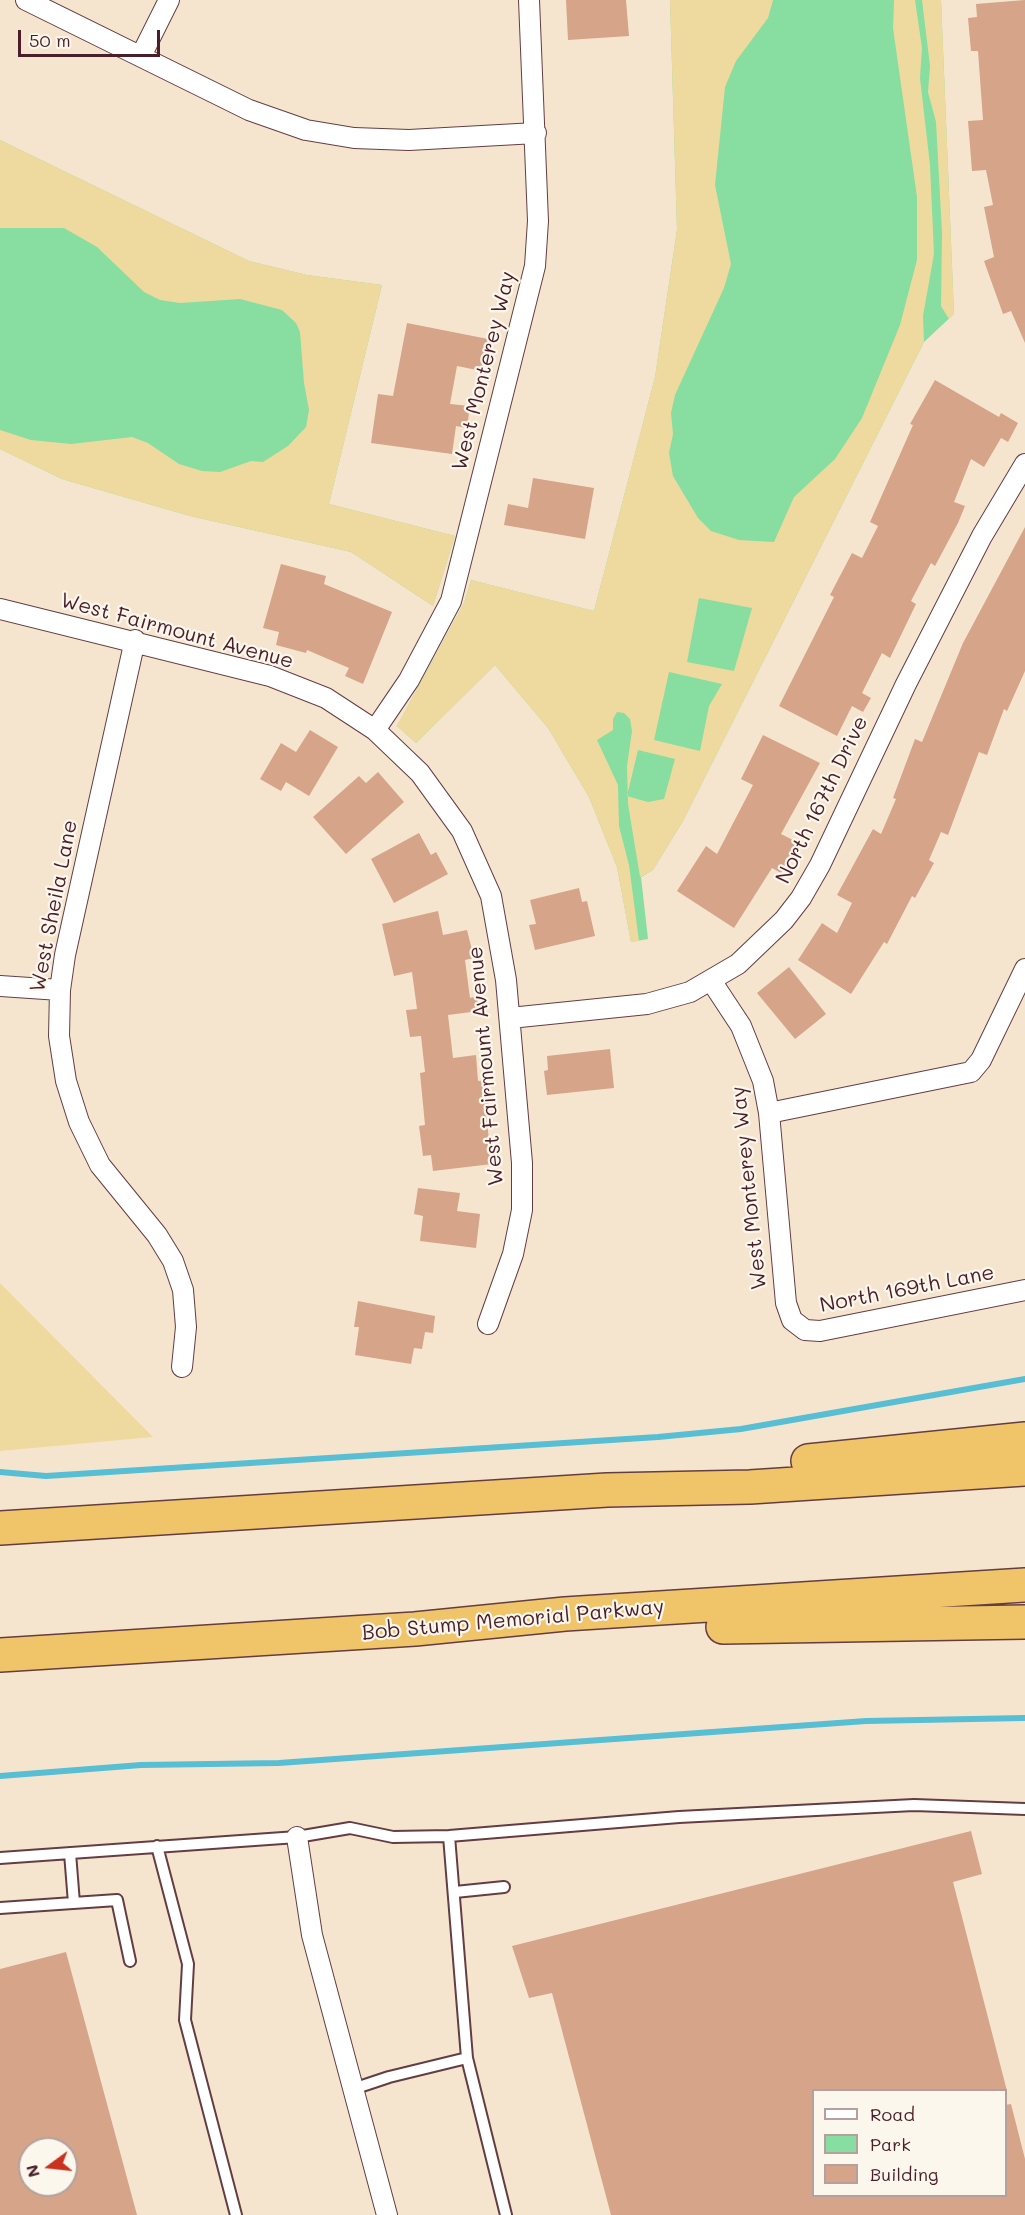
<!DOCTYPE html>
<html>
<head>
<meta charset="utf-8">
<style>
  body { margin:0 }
  #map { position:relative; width:1025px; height:2215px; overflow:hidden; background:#f6e5ce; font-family:Mali,sans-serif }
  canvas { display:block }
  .legend { position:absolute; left:812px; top:2089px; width:195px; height:108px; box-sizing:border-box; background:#fbf7ec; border:2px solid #b4a19f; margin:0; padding:8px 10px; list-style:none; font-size:18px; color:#4a1f2b }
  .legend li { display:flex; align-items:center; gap:12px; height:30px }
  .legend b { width:30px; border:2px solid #b4a19f }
  .north { position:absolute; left:18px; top:2137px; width:60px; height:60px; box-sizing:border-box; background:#fbf7ec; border:2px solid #b4a19f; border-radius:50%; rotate:255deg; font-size:16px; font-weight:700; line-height:24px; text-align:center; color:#4a1f2b }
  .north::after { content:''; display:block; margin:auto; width:21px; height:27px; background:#c8321e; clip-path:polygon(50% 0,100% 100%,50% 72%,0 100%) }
  .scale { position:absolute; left:18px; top:30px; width:142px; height:27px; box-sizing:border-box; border:3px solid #4a1f2b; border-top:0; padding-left:8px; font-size:18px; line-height:21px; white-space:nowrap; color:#4a1f2b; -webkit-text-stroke:4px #fbf7ec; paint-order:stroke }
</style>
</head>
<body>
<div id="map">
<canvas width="1025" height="2215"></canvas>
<ul class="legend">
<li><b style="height:8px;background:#fff"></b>Road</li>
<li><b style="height:16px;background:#88dda0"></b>Park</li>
<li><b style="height:16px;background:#d5a489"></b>Building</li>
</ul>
<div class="north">N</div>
<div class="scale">50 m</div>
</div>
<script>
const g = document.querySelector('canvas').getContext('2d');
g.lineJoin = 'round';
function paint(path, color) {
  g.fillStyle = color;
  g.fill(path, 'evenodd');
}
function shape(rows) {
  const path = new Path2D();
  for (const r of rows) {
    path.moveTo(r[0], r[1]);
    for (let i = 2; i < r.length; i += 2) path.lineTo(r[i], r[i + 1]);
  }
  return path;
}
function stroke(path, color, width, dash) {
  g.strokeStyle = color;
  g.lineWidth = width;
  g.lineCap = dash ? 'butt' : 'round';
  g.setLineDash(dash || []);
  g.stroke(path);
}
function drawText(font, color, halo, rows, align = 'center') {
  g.font = font + ' Mali,sans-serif';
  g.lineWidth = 4.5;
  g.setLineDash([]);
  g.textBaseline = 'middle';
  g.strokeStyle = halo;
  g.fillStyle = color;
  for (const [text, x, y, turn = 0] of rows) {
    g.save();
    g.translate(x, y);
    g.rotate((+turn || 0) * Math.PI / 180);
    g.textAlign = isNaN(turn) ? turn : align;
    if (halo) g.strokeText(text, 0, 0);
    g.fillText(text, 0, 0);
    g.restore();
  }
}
paint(shape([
  [670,0,941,0,954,314,924,342,683,821,653,870,641,877,648,939,631,942,617,867,589,797,548,728,495,665,416,743,397,726,464,603,471,580,594,611,655,377,677,230],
  [0,140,249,261,307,275,382,285,329,504,455,536,433,606,351,552,190,516,62,479,0,449]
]), '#88dda0');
paint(shape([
  [670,0,773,0,768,18,736,61,725,87,715,185,731,264,724,288,675,395,671,413,673,434,669,453,673,476,698,518,711,531,739,540,774,542,794,497,835,459,862,418,900,325,917,260,917,197,893,28,894,0,915,0,922,48,920,78,930,165,934,254,923,316,924,342,683,821,653,870,640,877,628,804,627,766,632,731,630,719,624,713,617,712,613,719,613,730,597,740,618,785,619,826,629,865,639,941,631,942,617,867,589,797,548,728,495,665,416,743,397,726,464,603,471,580,594,611,655,377,677,230],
  [699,598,752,608,734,671,687,662],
  [669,672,722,684,709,706,700,751,654,740],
  [638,750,675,759,664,799,648,802,627,796],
  [922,0,941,0,954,314,949,319,941,306,942,233,936,122,928,92,930,66],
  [0,140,249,261,307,275,382,285,329,504,455,536,433,606,351,552,190,516,62,479,0,449,0,430,31,440,71,444,132,437,148,443,179,464,202,471,220,472,251,461,263,462,288,446,306,427,309,410,304,383,300,332,296,323,282,310,240,299,180,303,160,300,144,292,97,247,64,228,0,228],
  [0,1283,153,1437,0,1451]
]), '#eeda9e');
stroke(shape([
  [0,1472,46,1476,658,1437,741,1429,1025,1379],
  [0,1776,141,1765,279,1763,866,1721,1025,1718]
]), '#57bed4', 6);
paint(shape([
  [566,0,626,0,629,36,568,40],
  [1025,0,1025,343,1011,311,1003,314,984,261,994,257,984,207,993,205,986,170,972,171,968,121,983,120,978,51,971,51,968,18,977,17,976,4],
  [407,323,488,339,482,371,457,366,450,404,470,406,467,428,456,426,452,454,371,443,378,394,393,396],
  [935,380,999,417,1001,413,1018,423,1008,442,1001,438,984,467,971,459,954,502,965,506,958,523,935,566,931,563,911,601,916,604,890,658,882,653,862,693,871,698,863,712,852,706,837,736,779,706,834,597,830,595,852,553,862,558,878,526,870,522,913,425,910,424],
  [533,478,594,488,585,539,504,525,508,504,528,508],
  [1025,527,1025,671,1007,711,1004,709,987,755,979,752,948,835,941,832,929,860,934,863,915,898,912,896,887,944,884,942,851,994,798,960,822,923,837,933,852,903,837,895,873,829,881,834,896,799,893,798,915,739,922,742,963,643],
  [281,564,326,576,324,584,392,612,363,684,345,676,349,668,307,650,306,653,276,645,279,632,263,628],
  [310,730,338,747,309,796,286,782,281,791,260,779,281,743,296,752],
  [763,735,820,763,781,834,797,842,781,873,772,868,734,928,677,891,706,846,717,854,753,785,741,779],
  [378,772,404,802,346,854,313,817,359,776,366,783],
  [419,833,431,855,436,852,448,874,394,903,371,859],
  [579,888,582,902,587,901,595,936,535,950,529,925,536,924,530,900],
  [438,911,443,935,467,930,474,958,465,960,470,998,477,996,479,1011,448,1015,453,1058,476,1055,478,1081,486,1080,488,1106,485,1106,492,1164,433,1171,431,1155,423,1156,419,1126,425,1125,420,1073,425,1072,421,1036,410,1037,406,1010,417,1009,412,972,394,976,382,924],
  [789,967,826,1014,795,1039,757,993],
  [610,1049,614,1088,547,1095,544,1071,548,1070,547,1056],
  [418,1188,460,1193,457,1211,480,1214,476,1248,420,1241,423,1216,414,1214],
  [358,1301,435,1316,433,1333,425,1332,422,1349,414,1348,411,1364,355,1355,359,1327,354,1327],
  [971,1831,982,1874,953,1882,1007,2091,813,2091,813,2196,1005,2196,1005,2105,1011,2104,1025,2159,1025,2215,611,2215,552,1993,529,1998,512,1946],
  [66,1952,137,2215,0,2215,0,1969],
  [30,2149,66,2149,66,2185,30,2185]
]), '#d5a489');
const lane = shape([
  [449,1836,467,2058],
  [157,1846,188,1964,185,2020,236,2215],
  [70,1853,74,1903],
  [0,1858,297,1837,350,1828,393,1837,449,1836,679,1817,914,1805,1025,1809],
  [455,1892,504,1887],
  [0,1908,117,1900,130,1961],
  [353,2089,389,2077,467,2058,506,2215]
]);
const street = shape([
  [26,0,249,110,306,130,354,138,409,140,536,133],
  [141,56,169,0],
  [0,609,270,676,326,698,375,730,420,773,462,831,491,896,506,980,522,1163,522,1210,513,1254,488,1324],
  [135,640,65,955,60,990,59,1036,66,1081,79,1122,100,1165,157,1235,173,1261,183,1290,186,1327,182,1367],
  [375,730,409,680,451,601,535,266,538,221,529,0],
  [712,982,741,1026,763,1081,769,1113,786,1303,792,1320,805,1330,820,1331,1025,1290],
  [0,986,60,990],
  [510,1018,647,1004,690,992,738,964,784,920,801,898,820,865,906,684,982,536,1025,464],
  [769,1113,971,1072,981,1060,1025,969],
  [297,1837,312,1935,387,2215]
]);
const highway = shape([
  [808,1461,1025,1439],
  [0,1528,607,1490,750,1487,1025,1469],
  [723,1627,1025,1622],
  [0,1655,415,1629,565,1614,1025,1585]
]);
stroke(lane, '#643d43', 14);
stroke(street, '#643d43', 22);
stroke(highway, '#643d43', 36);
stroke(lane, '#fff', 10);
stroke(street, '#fff', 20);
stroke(highway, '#f0c469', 33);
drawText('21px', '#4a1f2b', '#fbf7ec', [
  ["West Monterey Way",484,371,-76],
  ["West Fairmount Avenue",177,631,15],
  ["North 167th Drive",822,800,-64],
  ["West Sheila Lane",54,906,-79],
  ["West Fairmount Avenue",486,1066,-95],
  ["West Monterey Way",749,1188,-96],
  ["North 169th Lane",907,1289,-11],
  ["Bob Stump Memorial Parkway",513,1620,-5]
]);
</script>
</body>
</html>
